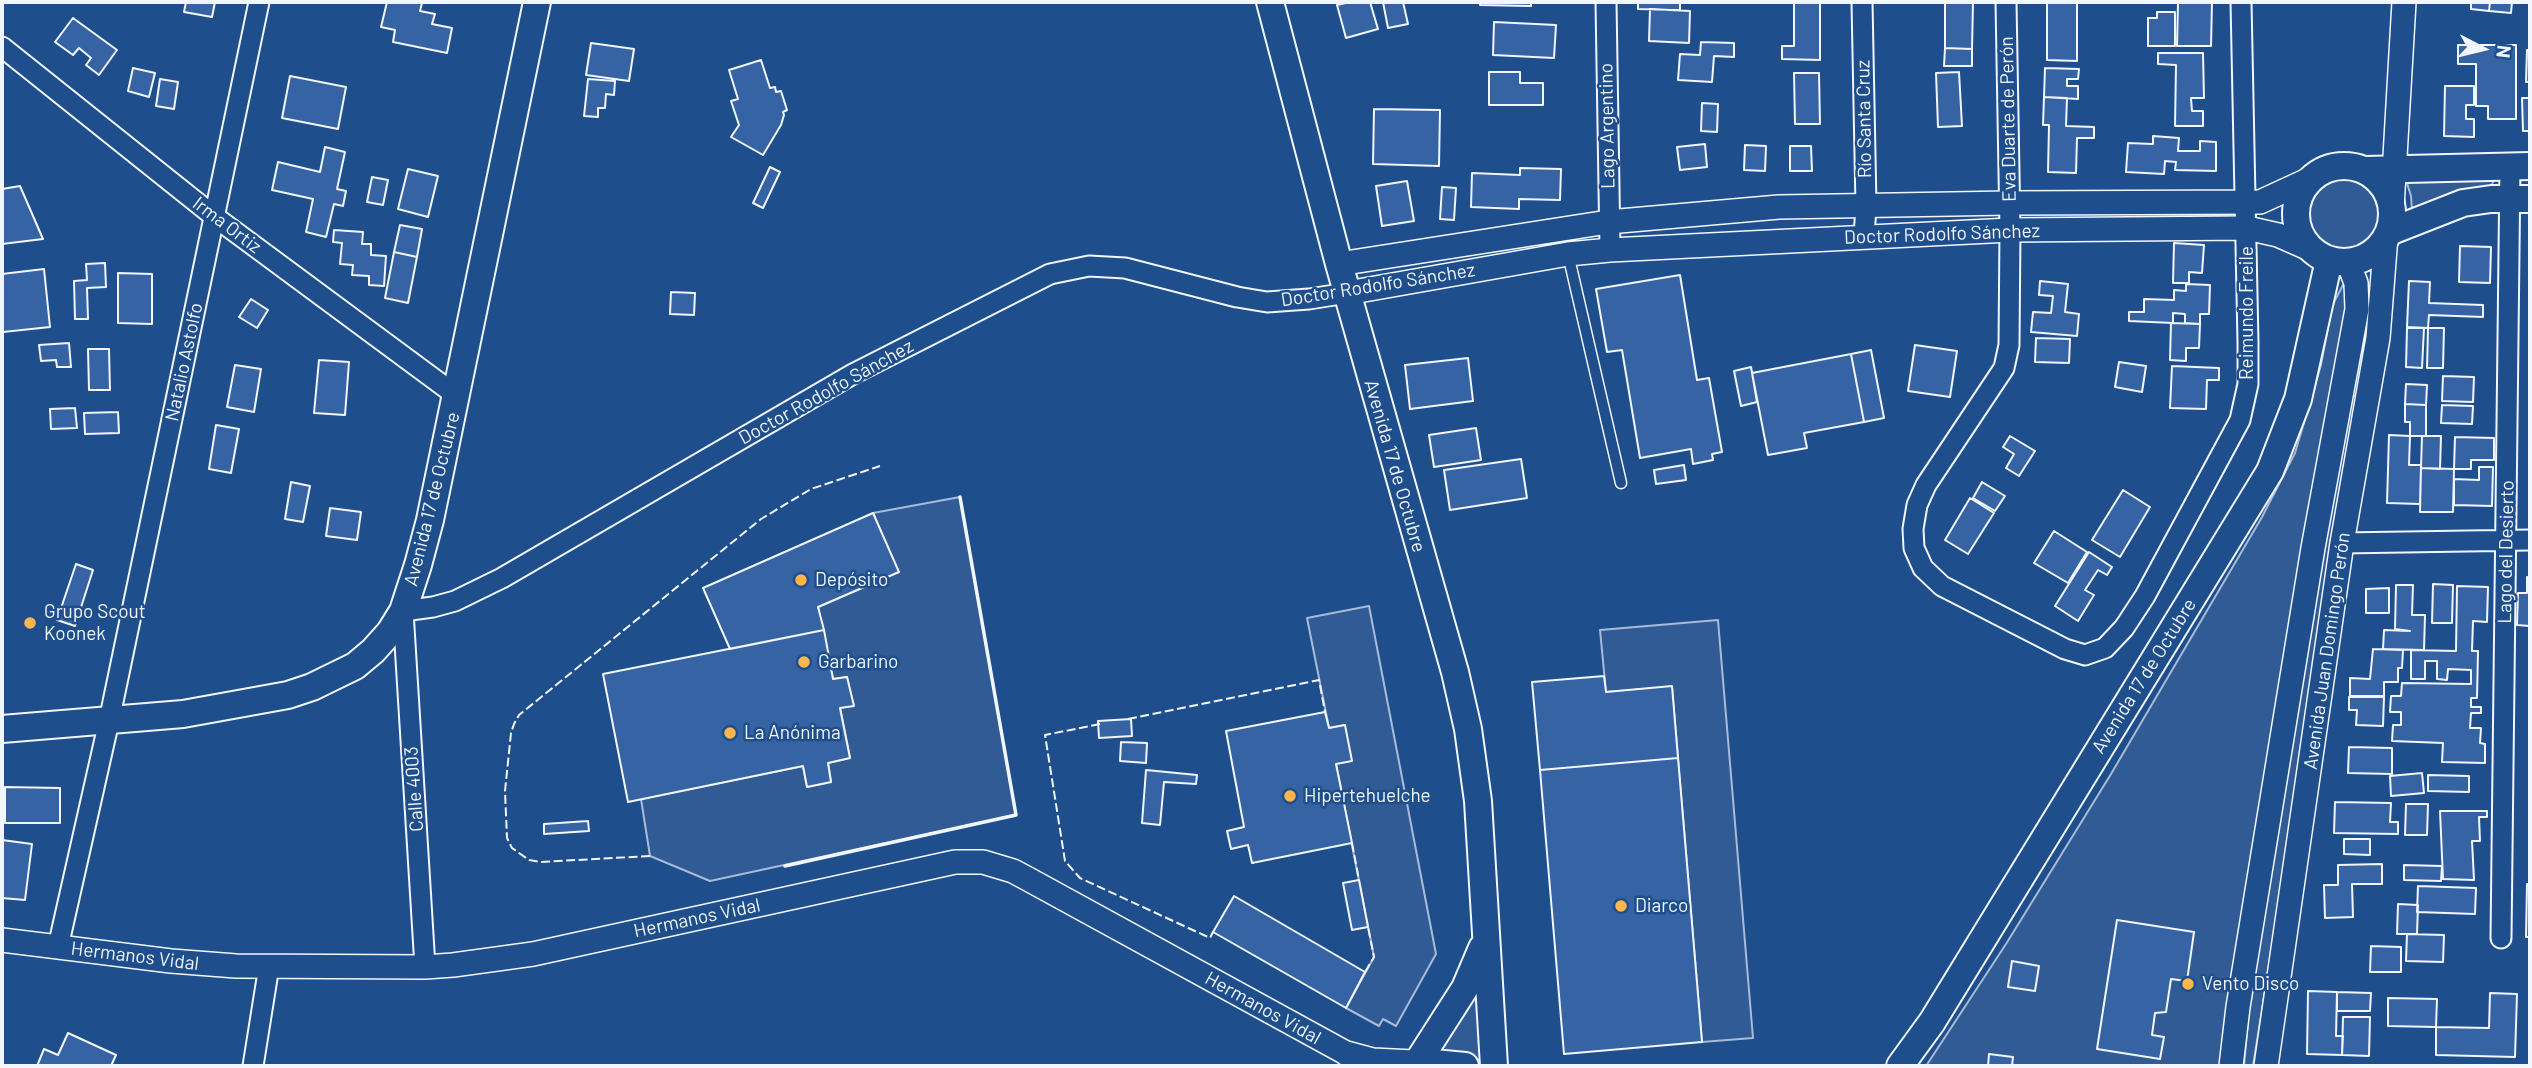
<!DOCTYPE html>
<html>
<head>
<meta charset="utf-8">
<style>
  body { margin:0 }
  #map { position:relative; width:2532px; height:1068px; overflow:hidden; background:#1f4e8c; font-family:Barlow,sans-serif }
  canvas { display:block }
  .frame { position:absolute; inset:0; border:4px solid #f2f6ff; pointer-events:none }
  .north { position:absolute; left:2448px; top:14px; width:70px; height:70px; -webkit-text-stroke:5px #1f4e8c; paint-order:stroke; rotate:97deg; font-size:19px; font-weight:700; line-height:28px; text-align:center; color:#f2f6ff }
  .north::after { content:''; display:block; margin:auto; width:24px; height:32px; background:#f2f6ff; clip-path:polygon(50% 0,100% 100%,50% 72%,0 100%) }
</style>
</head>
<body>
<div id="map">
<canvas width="2532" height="1068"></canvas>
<div class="frame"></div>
<div class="north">N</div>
</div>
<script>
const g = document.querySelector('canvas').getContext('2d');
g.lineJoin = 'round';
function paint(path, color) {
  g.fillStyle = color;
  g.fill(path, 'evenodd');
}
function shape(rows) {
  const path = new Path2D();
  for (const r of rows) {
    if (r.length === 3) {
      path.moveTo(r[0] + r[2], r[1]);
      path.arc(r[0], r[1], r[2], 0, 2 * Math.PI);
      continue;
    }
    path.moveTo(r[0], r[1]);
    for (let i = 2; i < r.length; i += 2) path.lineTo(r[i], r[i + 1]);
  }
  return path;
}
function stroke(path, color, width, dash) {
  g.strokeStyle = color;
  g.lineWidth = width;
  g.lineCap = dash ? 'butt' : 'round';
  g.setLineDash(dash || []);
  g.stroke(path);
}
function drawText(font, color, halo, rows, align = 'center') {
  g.font = font + ' Barlow,sans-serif';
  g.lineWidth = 5;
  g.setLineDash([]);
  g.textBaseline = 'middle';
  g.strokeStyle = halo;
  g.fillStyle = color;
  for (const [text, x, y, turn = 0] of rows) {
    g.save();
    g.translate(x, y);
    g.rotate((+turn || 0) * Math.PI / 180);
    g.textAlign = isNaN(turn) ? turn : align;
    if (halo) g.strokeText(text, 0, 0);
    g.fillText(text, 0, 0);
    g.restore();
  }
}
const built = shape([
  [2344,215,37],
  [2406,180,2493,180,2493,182,2491,187,2412,211,2411,196,2406,180],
  [2343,285,2348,294,2244,908,2223,1066,1926,1066,2006,944,2111,774,2262,517,2295,453,2321,365,2332,306,2343,285],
  [2357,395,2316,670,2253,1066,2244,1066,2251,986,2349,397,2357,395],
  [960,497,1016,815,710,881,650,856,641,799,803,766,807,787,831,782,828,763,850,758,840,708,853,705,847,677,833,679,818,607,898,572,873,513,960,497],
  [1369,606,1436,954,1396,1026,1383,1019,1379,1026,1346,1008,1374,957,1336,764,1345,725,1329,728,1307,618,1369,606],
  [1718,620,1753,1038,1702,1042,1672,687,1606,692,1600,630,1718,620],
  [1477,980,1482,1065,1472,1061,1442,1057,1439,1048,1477,980]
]);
paint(built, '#305b95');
stroke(built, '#a8bbd7', 2);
const building = shape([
  [186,2,215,2,212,17,184,12,186,2],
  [387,2,422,3,420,11,435,14,432,24,452,28,447,53,393,42,395,30,381,27,387,2],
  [1350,2,1370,2,1378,29,1346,38,1337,5,1350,2],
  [1383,2,1403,2,1408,24,1388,28,1383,2],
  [1480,2,1531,2,1531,6,1480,5,1480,2],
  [1638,2,1680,2,1680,10,1638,9,1638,2],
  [1794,2,1820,2,1820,60,1782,59,1782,46,1794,46,1794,2],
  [1945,2,1973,2,1972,49,1945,48,1945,2],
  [2047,2,2077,2,2077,61,2047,60,2047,2],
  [2178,2,2212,2,2211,46,2177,46,2178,2],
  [2471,2,2490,2,2489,11,2471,9,2471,2],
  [2490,2,2512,2,2511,13,2489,11,2490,2],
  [1650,9,1690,11,1689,43,1649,41,1650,9],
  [2157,12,2175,12,2175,46,2148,46,2148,18,2157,18,2157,12],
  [73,18,117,50,99,75,86,65,91,58,79,48,73,55,55,42,73,18],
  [1494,22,1556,25,1554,58,1493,55,1494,22],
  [1701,42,1734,43,1734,57,1714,56,1712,82,1678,80,1680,54,1700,55,1701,42],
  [591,43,634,49,629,81,586,75,591,43],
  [2458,45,2516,45,2516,119,2488,119,2488,106,2476,106,2476,64,2458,64,2458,45],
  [1945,48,1972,49,1972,66,1944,66,1945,48],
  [2527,50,2530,50,2530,82,2526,82,2527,50],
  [2158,53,2203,53,2204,98,2191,98,2192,111,2203,111,2203,126,2175,126,2176,65,2158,64,2158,53],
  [761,60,770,88,775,87,776,92,781,91,787,110,783,112,784,115,781,125,763,155,731,137,739,125,731,101,738,99,729,70,761,60],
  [133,68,155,73,149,97,128,91,133,68],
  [2045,68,2079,69,2078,79,2067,79,2067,86,2078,86,2078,99,2044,97,2045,68],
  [1489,72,1520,72,1520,83,1543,83,1543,105,1489,105,1489,72],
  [1959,72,1962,126,1938,127,1936,73,1959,72],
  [1794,73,1819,73,1820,124,1795,124,1794,73],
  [290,76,346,87,338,129,282,118,290,76],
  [160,79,178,82,174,109,156,106,160,79],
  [588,79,615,81,614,95,606,94,605,108,598,108,598,117,584,116,588,79],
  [2445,86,2474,86,2474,105,2466,105,2466,119,2474,119,2474,137,2444,136,2445,86],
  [2044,97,2067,98,2066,126,2094,127,2094,138,2077,138,2076,173,2048,172,2049,125,2043,125,2044,97],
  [2522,98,2530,98,2530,131,2523,131,2522,98],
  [1702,103,1718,104,1717,132,1701,131,1702,103],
  [1374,109,1440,110,1439,166,1373,164,1374,109],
  [2153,136,2179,138,2178,151,2200,151,2200,141,2216,142,2216,171,2175,170,2176,162,2165,161,2164,174,2126,172,2128,143,2153,144,2153,136],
  [1705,144,1707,167,1680,170,1677,147,1705,144],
  [1745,145,1766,146,1765,171,1744,170,1745,145],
  [1790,146,1811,146,1812,171,1790,171,1790,146],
  [325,147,345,152,337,189,346,191,343,206,334,204,326,237,306,232,313,199,272,190,278,162,320,172,325,147],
  [770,167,780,172,763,208,753,203,770,167],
  [1520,168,1561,169,1560,200,1519,199,1519,209,1471,207,1472,173,1520,175,1520,168],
  [408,169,438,176,428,217,398,209,408,169],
  [372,177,388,180,383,205,367,202,372,177],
  [1407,181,1414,221,1382,226,1376,186,1407,181],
  [20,186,43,239,2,244,2,189,20,186],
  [1442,187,1456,188,1454,220,1440,219,1442,187],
  [400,225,422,229,417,257,394,252,400,225],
  [334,230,363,232,362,244,371,244,371,255,386,256,384,286,369,285,369,276,352,275,353,265,340,264,342,243,333,242,334,230],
  [2174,243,2204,245,2202,273,2189,272,2189,283,2173,283,2174,243],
  [2460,246,2491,247,2490,283,2459,282,2460,246],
  [394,252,417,257,408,303,385,298,394,252],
  [105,263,106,287,87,288,88,319,75,319,74,281,87,280,86,264,105,263],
  [44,269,50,327,3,332,2,274,44,269],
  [118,273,152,274,152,324,118,323,118,273],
  [1680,275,1697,380,1709,378,1722,452,1712,454,1713,460,1693,464,1691,449,1640,458,1622,350,1607,352,1596,289,1680,275],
  [2040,281,2068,284,2065,312,2079,314,2077,336,2031,332,2033,312,2051,313,2053,296,2039,295,2040,281],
  [2409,281,2430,282,2429,303,2483,305,2483,317,2429,315,2428,328,2407,327,2409,281],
  [2186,284,2210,285,2209,314,2200,314,2200,324,2185,323,2185,314,2173,313,2173,323,2129,321,2129,312,2144,312,2144,299,2174,300,2174,290,2186,291,2186,284],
  [671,292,695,293,694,315,670,314,671,292],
  [251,299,268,310,257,328,239,317,251,299],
  [2171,323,2200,324,2199,348,2186,348,2186,361,2170,360,2171,323],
  [2407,328,2424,328,2422,368,2406,367,2407,328],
  [2428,328,2444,328,2443,368,2427,368,2428,328],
  [2036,338,2070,339,2069,363,2035,362,2036,338],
  [69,343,71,367,57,367,56,360,41,361,39,345,69,343],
  [1915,345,1957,351,1950,397,1908,391,1915,345],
  [88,349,109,349,110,390,89,390,88,349],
  [1871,350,1884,418,1864,422,1851,354,1871,350],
  [1851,354,1864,422,1804,433,1807,448,1768,455,1752,373,1851,354],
  [1468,358,1473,401,1410,409,1405,365,1468,358],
  [319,360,349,362,345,415,314,413,319,360],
  [2119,362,2146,366,2142,392,2115,387,2119,362],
  [235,365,261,369,254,412,227,407,235,365],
  [2172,366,2219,368,2219,380,2207,380,2206,409,2170,408,2172,366],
  [1751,367,1757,402,1741,406,1734,371,1751,367],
  [2443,376,2474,377,2473,402,2442,401,2443,376],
  [2406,384,2427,385,2426,405,2405,404,2406,384],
  [2405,404,2426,405,2426,436,2410,436,2410,422,2405,422,2405,404],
  [2442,405,2473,406,2472,424,2441,423,2442,405],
  [75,408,77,428,51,429,50,409,75,408],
  [118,412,119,433,85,434,84,413,118,412],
  [216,425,239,429,231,473,209,469,216,425],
  [1476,428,1481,460,1434,467,1429,435,1476,428],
  [2389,435,2410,436,2409,465,2421,465,2420,504,2387,503,2389,435],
  [2010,436,2035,451,2019,476,2006,468,2014,454,2003,447,2010,436],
  [2422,436,2441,436,2440,469,2421,468,2422,436],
  [2455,437,2494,438,2494,460,2471,460,2471,469,2454,469,2455,437],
  [1521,459,1527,498,1450,510,1444,470,1521,459],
  [1684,465,1686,480,1656,484,1654,470,1684,465],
  [2479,467,2493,467,2492,506,2454,505,2454,479,2479,480,2479,467],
  [2421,468,2454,469,2453,512,2420,512,2421,468],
  [291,482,310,486,303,522,285,519,291,482],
  [1982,482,2005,496,1995,511,1973,498,1982,482],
  [2123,490,2150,507,2120,557,2092,540,2123,490],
  [1970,498,1994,513,1968,554,1945,540,1970,498],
  [330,508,361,512,357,540,326,536,330,508],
  [873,513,899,572,818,607,824,630,730,649,703,588,873,513],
  [2054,531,2087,552,2068,583,2034,563,2054,531],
  [2089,552,2112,567,2107,575,2098,570,2085,590,2094,595,2078,621,2055,606,2089,552],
  [76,564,93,570,75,626,57,620,76,564],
  [2527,577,2530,577,2530,626,2517,625,2518,593,2527,593,2527,577],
  [2433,584,2453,585,2452,623,2432,623,2433,584],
  [2396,585,2413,585,2412,615,2425,615,2424,650,2383,649,2384,630,2410,631,2395,629,2396,585],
  [2457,586,2488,587,2487,622,2473,621,2472,651,2478,651,2477,698,2471,698,2471,707,2481,707,2481,713,2471,713,2470,728,2481,728,2480,743,2485,744,2485,763,2442,762,2443,743,2392,741,2393,725,2401,725,2401,712,2390,712,2391,696,2401,696,2402,683,2471,684,2471,670,2448,669,2447,680,2437,679,2437,661,2425,661,2425,679,2411,679,2411,650,2456,651,2457,586],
  [2389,588,2389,613,2366,613,2366,589,2389,588],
  [824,630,833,679,847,677,854,706,840,708,850,758,828,763,831,782,807,787,803,766,628,802,603,674,824,630],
  [2373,649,2403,650,2402,668,2398,668,2398,682,2384,682,2384,696,2350,696,2350,678,2370,679,2373,649],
  [1604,676,1606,692,1672,686,1678,758,1540,770,1532,682,1604,676],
  [2349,697,2384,697,2383,726,2356,725,2357,710,2349,710,2349,697],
  [1325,712,1329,728,1345,725,1352,761,1336,764,1352,843,1252,863,1248,845,1231,849,1227,831,1244,827,1226,731,1325,712],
  [1131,719,1132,736,1099,738,1098,721,1131,719],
  [1121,742,1147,743,1146,763,1120,761,1121,742],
  [2349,747,2392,748,2392,774,2348,773,2349,747],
  [1678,758,1702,1042,1564,1054,1540,770,1678,758],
  [1146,770,1197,775,1196,784,1164,782,1160,825,1142,823,1146,770],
  [2422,773,2424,793,2391,796,2390,776,2422,773],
  [2428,775,2469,776,2469,792,2428,791,2428,775],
  [5,787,60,788,60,823,5,823,5,787],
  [2335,802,2391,803,2390,822,2398,822,2398,834,2334,833,2335,802],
  [2406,804,2428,804,2427,835,2405,835,2406,804],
  [2440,811,2487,811,2487,817,2479,817,2480,841,2472,841,2474,880,2443,879,2440,811],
  [588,821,589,831,544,834,544,824,588,821],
  [2344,839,2370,839,2370,855,2344,854,2344,839],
  [2,840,32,844,25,900,2,898,2,840],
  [2382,864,2382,884,2352,884,2353,917,2325,918,2324,885,2338,885,2338,865,2382,864],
  [2404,865,2442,866,2441,881,2404,880,2404,865],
  [1359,880,1368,927,1352,930,1343,883,1359,880],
  [2527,884,2530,884,2530,937,2526,937,2527,884],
  [2418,886,2476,888,2475,914,2417,912,2418,886],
  [1234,896,1365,972,1346,1008,1213,932,1234,896],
  [2398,904,2418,905,2417,934,2397,934,2398,904],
  [2117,920,2194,932,2187,981,2171,979,2166,1012,2155,1013,2152,1035,2164,1037,2160,1059,2097,1049,2117,920],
  [2407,934,2444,935,2443,962,2406,961,2407,934],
  [2371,946,2401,947,2401,972,2370,972,2371,946],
  [2012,961,2039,966,2035,991,2008,987,2012,961],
  [2308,991,2337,992,2336,1036,2343,1036,2342,1055,2307,1054,2308,991],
  [2337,992,2371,993,2370,1011,2337,1011,2337,992],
  [2490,993,2517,994,2515,1057,2436,1055,2436,1027,2489,1028,2490,993],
  [2388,998,2437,999,2436,1027,2388,1026,2388,998],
  [2343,1017,2370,1017,2369,1056,2342,1055,2343,1017],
  [68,1033,116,1055,111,1066,37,1066,44,1049,58,1055,68,1033],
  [1989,1054,2013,1057,2012,1066,1988,1066,1989,1054]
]);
paint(building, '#3563a3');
stroke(building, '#f2f6ff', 2);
const service = shape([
  [1568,254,1621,483]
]);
const minor = shape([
  [1606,2,1610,250],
  [1862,2,1866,206,1864,237],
  [2006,2,2010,230,2009,345,2004,368,1926,485,1917,505,1913,529,1914,548,1923,568,1942,586,2065,649,2085,655,2105,648,2124,628,2145,596,2240,420,2248,384,2248,343,2241,2],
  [2,47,215,217,457,396],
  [2342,543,2530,540],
  [2501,938,2510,166],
  [58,947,109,721,259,2],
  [425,967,403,611,433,607,455,601,502,578,853,374,1050,274,1089,266,1125,268,1237,297,1267,302,1309,299,1347,293],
  [253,1066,269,966]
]);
const tertiary = shape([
  [2392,208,2404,2],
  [1339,264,1608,222,1779,207,2009,203,2260,202,2310,179],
  [1347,293,1568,254,1610,250,2010,230,2247,228,2278,235,2312,250],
  [2,940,171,961,236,966,425,967,453,965,533,954,955,862,983,862,1013,871,1028,879,1344,1052,1362,1066],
  [1347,1053,1373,1060,1434,1063],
  [2231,1066,2238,1007,2313,548,2357,309,2356,283,2348,262],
  [2266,1066,2342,543,2378,338,2386,236]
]);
const secondary = shape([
  [1270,2,1339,264,1455,672,1468,729,1478,801,1494,1066],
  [2344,214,48],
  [2365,170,2530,166],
  [2389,232,2463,203,2491,199,2530,199],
  [2,729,183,714,288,695,312,687,355,666,373,651,390,632,403,611,418,565,430,520,537,2],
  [1415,1066,1465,988,1482,948],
  [1426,1066,1434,1063,1465,1066],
  [1900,1066,1932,1022,2270,471,2298,399,2329,260]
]);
stroke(service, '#f2f6ff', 13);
stroke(minor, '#f2f6ff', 23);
stroke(tertiary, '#f2f6ff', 26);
stroke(secondary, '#f2f6ff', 30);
stroke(service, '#1f4e8c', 10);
stroke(minor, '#1f4e8c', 19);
stroke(tertiary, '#1f4e8c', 23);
stroke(secondary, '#1f4e8c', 26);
stroke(shape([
  [1128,719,1319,680,1325,712],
  [1100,724,1045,735,1065,861,1080,878,1210,938,1213,932],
  [1352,843,1359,880],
  [650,856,541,862,529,860,512,848,507,838,505,791,511,733,514,724,519,715,761,519,811,489,880,466],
  [1365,972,1374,957,1368,927]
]), '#f2f6ff', 2, [9, 3.5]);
stroke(shape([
  [785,866,1016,815,960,497]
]), '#f2f6ff', 3.5);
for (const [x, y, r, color] of [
  [801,580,7,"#ffb74d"],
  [30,623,7,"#ffb74d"],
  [804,662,7,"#ffb74d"],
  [730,733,7,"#ffb74d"],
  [1290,796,7,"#ffb74d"],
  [1621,906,7,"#ffb74d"],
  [2188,984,7,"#ffb74d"]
]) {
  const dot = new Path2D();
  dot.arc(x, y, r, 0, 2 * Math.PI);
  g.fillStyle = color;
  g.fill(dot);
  stroke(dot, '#1f4e8c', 2.5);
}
drawText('19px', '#f2f6ff', '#1f4e8c', [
  ["Río Santa Cruz",1864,119,-91],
  ["Eva Duarte de Perón",2008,119,-91],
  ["Lago Argentino",1607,126,-91],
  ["Irma Ortiz",227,225,37],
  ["Doctor Rodolfo Sánchez",1942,234,-2],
  ["Doctor Rodolfo Sánchez",1378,285,-9],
  ["Reimundo Freile",2247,313,-90],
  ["Natalio Astolfo",184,362,-78],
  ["Doctor Rodolfo Sánchez",826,392,-29],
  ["Avenida 17 de Octubre",1395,466,74],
  ["Avenida 17 de Octubre",432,499,-76],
  ["Lago del Desierto",2506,552,-89],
  ["Avenida Juan Domingo Perón",2327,651,-82],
  ["Avenida 17 de Octubre",2144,676,-58],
  ["Calle 4003",414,789,-94],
  ["Hermanos Vidal",697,918,-12],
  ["Hermanos Vidal",135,956,7],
  ["Hermanos Vidal",1263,1008,29]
]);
drawText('19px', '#f2f6ff', '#1f4e8c', [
  ["Depósito",815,580],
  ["Grupo Scout",44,612],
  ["Koonek",44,634],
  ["Garbarino",818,662],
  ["La Anónima",744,733],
  ["Hipertehuelche",1304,796],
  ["Diarco",1635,906],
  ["Vento Disco",2202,984]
], 'left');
</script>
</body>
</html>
